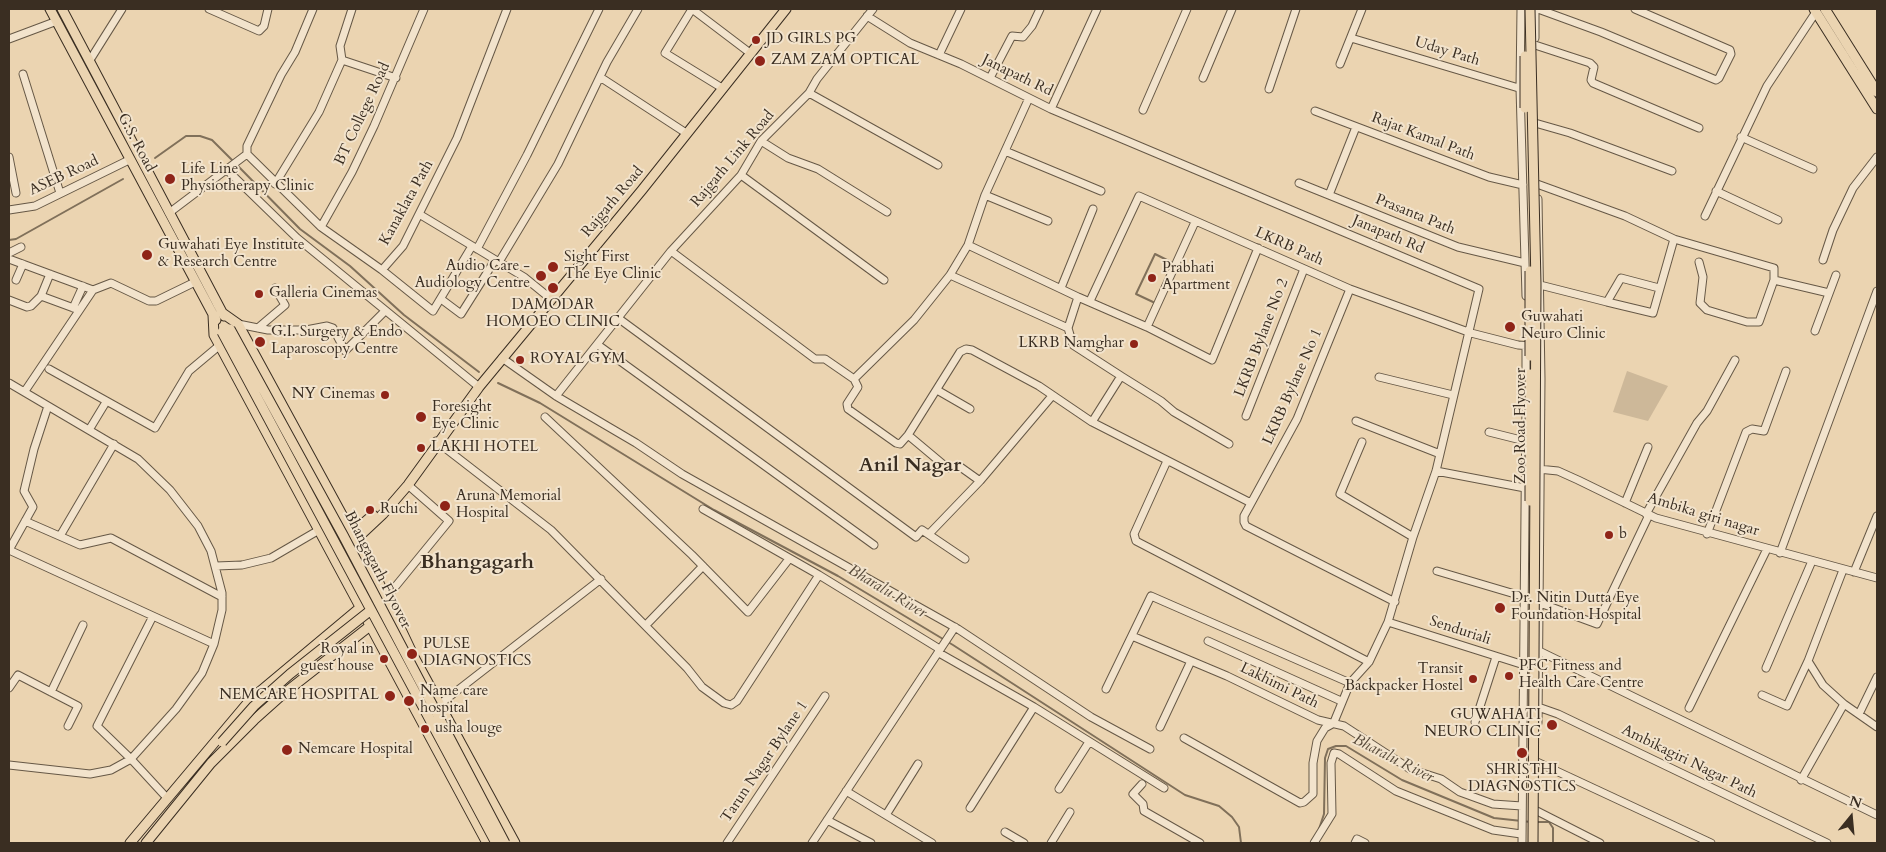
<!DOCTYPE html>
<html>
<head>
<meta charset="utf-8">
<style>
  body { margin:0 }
  #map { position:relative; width:1886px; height:852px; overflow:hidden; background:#ebd4b1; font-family:Cardo,serif }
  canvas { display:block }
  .frame { position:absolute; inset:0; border:10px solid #3a2e22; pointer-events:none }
  .north { position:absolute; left:1826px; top:792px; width:50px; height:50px; -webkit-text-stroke:4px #f2e3cc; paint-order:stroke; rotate:17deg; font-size:14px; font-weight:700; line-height:20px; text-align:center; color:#3a2e22 }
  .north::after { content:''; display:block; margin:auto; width:18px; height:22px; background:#3a2e22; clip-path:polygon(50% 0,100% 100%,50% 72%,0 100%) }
</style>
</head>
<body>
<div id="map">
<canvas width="1886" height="852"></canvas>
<div class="frame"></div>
<div class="north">N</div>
</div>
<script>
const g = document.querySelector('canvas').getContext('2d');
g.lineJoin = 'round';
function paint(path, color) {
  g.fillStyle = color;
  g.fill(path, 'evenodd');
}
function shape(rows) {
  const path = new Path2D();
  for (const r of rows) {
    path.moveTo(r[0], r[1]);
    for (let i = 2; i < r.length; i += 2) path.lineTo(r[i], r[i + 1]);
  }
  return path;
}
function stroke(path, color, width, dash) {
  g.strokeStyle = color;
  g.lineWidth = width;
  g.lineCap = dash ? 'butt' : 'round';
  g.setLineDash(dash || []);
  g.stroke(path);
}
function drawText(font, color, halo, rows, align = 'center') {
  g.font = font + ' Cardo,serif';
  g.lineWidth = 4;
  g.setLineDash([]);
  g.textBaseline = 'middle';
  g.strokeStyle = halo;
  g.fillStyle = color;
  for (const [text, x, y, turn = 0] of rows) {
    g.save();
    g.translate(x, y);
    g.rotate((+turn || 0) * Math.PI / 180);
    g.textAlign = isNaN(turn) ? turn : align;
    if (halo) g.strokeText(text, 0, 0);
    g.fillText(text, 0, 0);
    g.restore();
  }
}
paint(shape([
  [1627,371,1668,386,1648,421,1613,412]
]), '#cdb899');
stroke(shape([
  [155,158,186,136,200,136,212,140,233,161],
  [236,164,300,229,350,266,404,315,479,372],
  [9,240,16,239,123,179],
  [1153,302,1136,294,1155,254,1171,262],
  [498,383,540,403,714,510,838,576,953,645,1185,795,1219,806,1232,817,1239,827,1241,843],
  [1536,822,1549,822,1553,828,1553,843],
  [1319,829,1324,814,1325,758,1328,749,1336,746,1346,746,1402,780,1494,818,1531,822]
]), '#80705a', 2);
const minor = shape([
  [209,9,259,31,264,26,268,9],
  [1521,9,1520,88,1526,296],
  [1538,9,1601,32,1716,80,1719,78,1731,54,1730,50,1635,9],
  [867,16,910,43,961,64,1051,109,1479,289,1436,471,1413,537,1388,622,1369,662,1350,683,1334,722],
  [1351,38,1522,89],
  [1535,38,1535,9],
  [9,39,57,21],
  [1535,45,1590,63,1594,67,1591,80,1593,83,1699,128],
  [939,55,961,9],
  [90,60,122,9],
  [342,60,396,78],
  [1340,64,1362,9],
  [23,74,60,193],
  [600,77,686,133],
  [990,78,1012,36,1023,37,1032,26,1040,9],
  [1203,78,1232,9],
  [722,88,665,53,692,9,750,53],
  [1269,89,1296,9],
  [809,93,938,165],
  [1051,109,1097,9],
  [1143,110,1187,9],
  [1315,111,1489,177,1523,185],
  [1535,123,1570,133,1672,171],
  [1741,137,1813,169],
  [761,141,788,158,818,169,887,212],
  [1005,151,1101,191],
  [247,154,321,227,382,270,403,246,457,138,507,9],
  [9,157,16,193],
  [227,170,297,238,479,387],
  [741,175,884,280],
  [1299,183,1458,247,1525,263],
  [275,184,319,112,342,60,340,46,352,9],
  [1537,184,1625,216,1674,239],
  [1716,191,1778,220],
  [985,195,1048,221],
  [1329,195,1356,127],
  [9,210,35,206,129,160],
  [169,213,247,154,247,146,281,75,295,52,313,9],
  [419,214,524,277,551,299],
  [1705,216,1767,86,1816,12],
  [321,227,352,172,374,126,424,9],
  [968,245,1078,297,1147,327,1212,360,1258,248],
  [477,249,527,155,599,9],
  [671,251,815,359,825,359,854,379,914,320,950,275,968,245,985,195,1029,98],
  [9,253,21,247],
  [9,259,93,290],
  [1823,260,1833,230,1853,188,1877,157],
  [499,262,558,164,607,62,638,9],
  [1699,262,1703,277,1700,303,1707,310,1747,322,1759,322,1774,280,1829,293],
  [382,270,433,311,472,246],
  [950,275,1068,328],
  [16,280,23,264],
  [1540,285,1607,302,1621,278,1659,288],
  [1061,288,1093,209],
  [1350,289,1297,419,1244,516,1244,522,1246,526,1395,602],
  [41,296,50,274],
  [1078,297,1068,328,1073,345,1121,376,1092,422],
  [441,299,461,314,495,260],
  [9,300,27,307,31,306,41,296,79,310],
  [1090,301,1139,196,1350,289,1471,333,1518,345,1532,346],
  [1607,302,1653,313,1674,239,1774,268,1774,280],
  [73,308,83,286],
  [618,318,916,537,922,530,965,559],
  [238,324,268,330,306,330,327,326,333,328,345,351,385,311],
  [1147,327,1195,222],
  [258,328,285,305,275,288],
  [1815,331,1836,275],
  [598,345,874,545],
  [502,358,556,396,636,443,682,474,958,629,1091,717,1150,749],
  [49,369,155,428,189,371,220,345],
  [1121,376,1161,401,1174,412,1229,444],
  [1379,377,1453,395],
  [854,379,858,387,847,404,848,409,896,443,900,444,908,435,960,352,966,349,972,350,1039,386,1092,422,1251,503],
  [1526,381,1526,349],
  [9,383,138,459,170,490,198,526,211,551,222,593,222,610,214,644,202,673,176,709,131,759,97,726,153,616],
  [937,390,970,409],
  [25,391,93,290,111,283,149,301,156,301,195,282],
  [556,396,671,251,741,175,761,141,809,93,817,79,873,9],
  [1246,416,1304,269],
  [545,417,692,555,748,612,789,559],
  [1356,421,1440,454],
  [89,430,106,402],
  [1489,432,1525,441],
  [908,435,945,466,948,468,959,466,980,481],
  [436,441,551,530,687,668,702,687,724,703,731,705,737,701,819,575],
  [1362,442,1340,494,1413,537],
  [1167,461,1134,534,1136,541,1369,662],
  [1538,469,1558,471,1578,480,1656,518,1877,578],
  [1436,471,1525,488],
  [1625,503,1648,447],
  [703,509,819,575,938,648,939,653,1034,707,1164,788],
  [1646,514,1697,423,1707,411,1735,360],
  [25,521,80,545,111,538,222,597],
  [929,534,980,481,1052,396],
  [1707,534,1746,432,1752,429,1764,431,1786,371],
  [60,536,114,444],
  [9,550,214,644],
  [9,550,33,507,24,491,34,449,48,406],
  [1780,553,1877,291],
  [216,566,242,565,271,558,319,530],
  [1437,571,1525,597],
  [1854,572,1877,516],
  [386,598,449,521,408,485],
  [1540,603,1597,624,1649,515],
  [1388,622,1524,665],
  [646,625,703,566],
  [1132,636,1227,676,1318,720,1344,726,1410,769,1441,779,1460,792,1493,804,1522,806],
  [1208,641,1341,701],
  [1539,651,1877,815],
  [1766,668,1812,561],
  [9,688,18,675,78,706,68,726],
  [1106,689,1151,596,1350,683],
  [51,692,83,625],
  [1762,695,1787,706,1808,661],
  [440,704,601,579],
  [1844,704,1877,727],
  [1538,707,1558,714,1827,843],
  [1689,708,1767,549],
  [1859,714,1877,677],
  [1475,722,1496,657],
  [1538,723,1541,379,1538,199],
  [1160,727,1191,661],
  [1184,738,1300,803,1304,802,1313,794,1313,763,1317,741,1325,728,1334,723],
  [1537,762,1711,843],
  [9,765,90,774,111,770,131,759,167,798],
  [1801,780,1844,704,1823,685,1808,661,1843,570],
  [1142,784,1133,794,1143,804,1144,811,1200,843],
  [1059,789,1089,742],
  [846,791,932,843],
  [970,808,1034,707],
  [1537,811,1600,843],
  [886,815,918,764],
  [827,820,871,843],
  [1005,832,1024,843],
  [727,843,825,696],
  [812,843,955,627],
  [1051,843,1070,812],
  [1314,843,1332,814,1331,763,1334,753,1339,754,1396,791,1493,830,1521,834],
  [1355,843,1357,839,1365,843],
  [1522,843,1526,402]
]);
const major = shape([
  [50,9,216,320],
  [62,9,224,316],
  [1814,9,1877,109],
  [1825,9,1877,92],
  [221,312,238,324,378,581,415,659,515,843],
  [213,315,214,335,487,843],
  [331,551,373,515],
  [335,559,383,514,408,485,479,387,642,190,786,9],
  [130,843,251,699,361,607],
  [146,843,211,763,254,720,282,695,370,626]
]);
stroke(minor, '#665846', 9);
stroke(major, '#3a2e22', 11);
stroke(minor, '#f2e3cc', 7);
stroke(major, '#ebd4b1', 9);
const majorBridge = shape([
  [1530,9,1536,284,1533,843],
  [1525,56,1525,108],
  [1530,271,1530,356],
  [230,329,343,535,505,843],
  [222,332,496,843],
  [1530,501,1530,374],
  [222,742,254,706,290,674,371,610]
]);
stroke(majorBridge, '#3a2e22', 11, []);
stroke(majorBridge, '#ebd4b1', 9);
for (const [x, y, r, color] of [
  [756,40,5,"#8f2418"],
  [760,61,6,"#8f2418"],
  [170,179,6,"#8f2418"],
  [147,255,6,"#8f2418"],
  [553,267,6,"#8f2418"],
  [541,276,6,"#8f2418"],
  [1152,278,5,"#8f2418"],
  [553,288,6,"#8f2418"],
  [259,294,5,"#8f2418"],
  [1510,327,6,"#8f2418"],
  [260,342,6,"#8f2418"],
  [1134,344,5,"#8f2418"],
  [520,360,5,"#8f2418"],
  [385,395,5,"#8f2418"],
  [421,417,6,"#8f2418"],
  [421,448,5,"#8f2418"],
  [445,506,6,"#8f2418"],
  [370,510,5,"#8f2418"],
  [1609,535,5,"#8f2418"],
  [1500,608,6,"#8f2418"],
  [412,654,6,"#8f2418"],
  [384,659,5,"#8f2418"],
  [1509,676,5,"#8f2418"],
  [1473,679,5,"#8f2418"],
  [390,696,6,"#8f2418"],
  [409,701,6,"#8f2418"],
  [1552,725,6,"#8f2418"],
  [425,729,5,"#8f2418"],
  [287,750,6,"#8f2418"],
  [1522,753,6,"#8f2418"]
]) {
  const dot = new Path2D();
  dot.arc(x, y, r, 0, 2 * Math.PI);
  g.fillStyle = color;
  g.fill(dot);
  stroke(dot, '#f2e3cc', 2);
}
drawText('15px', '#3a2e22', '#f2e3cc', [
  ["JD GIRLS PG",766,40],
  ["ZAM ZAM OPTICAL",771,61],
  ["Life Line",181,170],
  ["Physiotherapy Clinic",181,187],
  ["Guwahati Eye Institute",158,246],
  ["& Research Centre",158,263],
  ["Sight First",564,258],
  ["The Eye Clinic",564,275],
  ["Audio Care -",530,267,"right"],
  ["Audiology Centre",530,284,"right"],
  ["Prabhati",1162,269],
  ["Apartment",1162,286],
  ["Galleria Cinemas",269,294],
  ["DAMODAR",553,306,"center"],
  ["HOMOEO CLINIC",553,323,"center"],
  ["Guwahati",1521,318],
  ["Neuro Clinic",1521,335],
  ["G.I. Surgery & Endo",271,333],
  ["Laparoscopy Centre",271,350],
  ["LKRB Namghar",1124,344,"right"],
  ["ROYAL GYM",530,360],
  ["NY Cinemas",375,395,"right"],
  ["Foresight",432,408],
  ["Eye Clinic",432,425],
  ["LAKHI HOTEL",431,448],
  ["Aruna Memorial",456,497],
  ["Hospital",456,514],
  ["Ruchi",380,510],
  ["b",1619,535],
  ["Dr. Nitin Dutta Eye",1511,599],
  ["Foundation Hospital",1511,616],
  ["PULSE",423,645],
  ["DIAGNOSTICS",423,662],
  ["Royal in",374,650,"right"],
  ["guest house",374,667,"right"],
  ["PFC Fitness and",1519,667],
  ["Health Care Centre",1519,684],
  ["Transit",1463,670,"right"],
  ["Backpacker Hostel",1463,687,"right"],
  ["Name care",420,692],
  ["hospital",420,709],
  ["NEMCARE HOSPITAL",379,696,"right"],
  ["GUWAHATI",1541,716,"right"],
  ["NEURO CLINIC",1541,733,"right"],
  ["usha louge",435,729],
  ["Nemcare Hospital",298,750],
  ["SHRISTHI",1522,771,"center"],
  ["DIAGNOSTICS",1522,788,"center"]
], 'left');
drawText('15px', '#3a2e22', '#f2e3cc', [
  ["Uday Path",1447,52,17],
  ["Janapath Rd",1017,76,26],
  ["BT College Road",363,114,-65],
  ["Rajat Kamal Path",1423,137,21],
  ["G.S. Road",136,143,62],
  ["Rajgarh Link Road",733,159,-50],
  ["ASEB Road",64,176,-25],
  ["Rajgarh Road",613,202,-50],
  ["Kanaklata Path",407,203,-61],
  ["Prasanta Path",1415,215,22],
  ["Janapath Rd",1388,235,23],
  ["LKRB Path",1289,247,24],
  ["LKRB Bylane No 2",1262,338,-69],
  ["LKRB Bylane No 1",1293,387,-66],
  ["Zoo Road Flyover",1522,426,-90],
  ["Ambika giri nagar",1703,515,17],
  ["Bhangagarh Flyover",377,570,63],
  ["Senduriali",1460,631,18],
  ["Lakhimi Path",1279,686,26],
  ["Tarun Nagar Bylane 1",765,762,-56],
  ["Ambikagiri Nagar Path",1689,762,26]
]);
drawText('italic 16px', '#574a3a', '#f2e3cc', [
  ["Bharalu River",887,592,31],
  ["Bharalu River",1393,759,27]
]);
drawText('bold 20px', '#3a2e22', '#f2e3cc', [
  ["Anil Nagar",910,466],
  ["Bhangagarh",477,563]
]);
</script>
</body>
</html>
